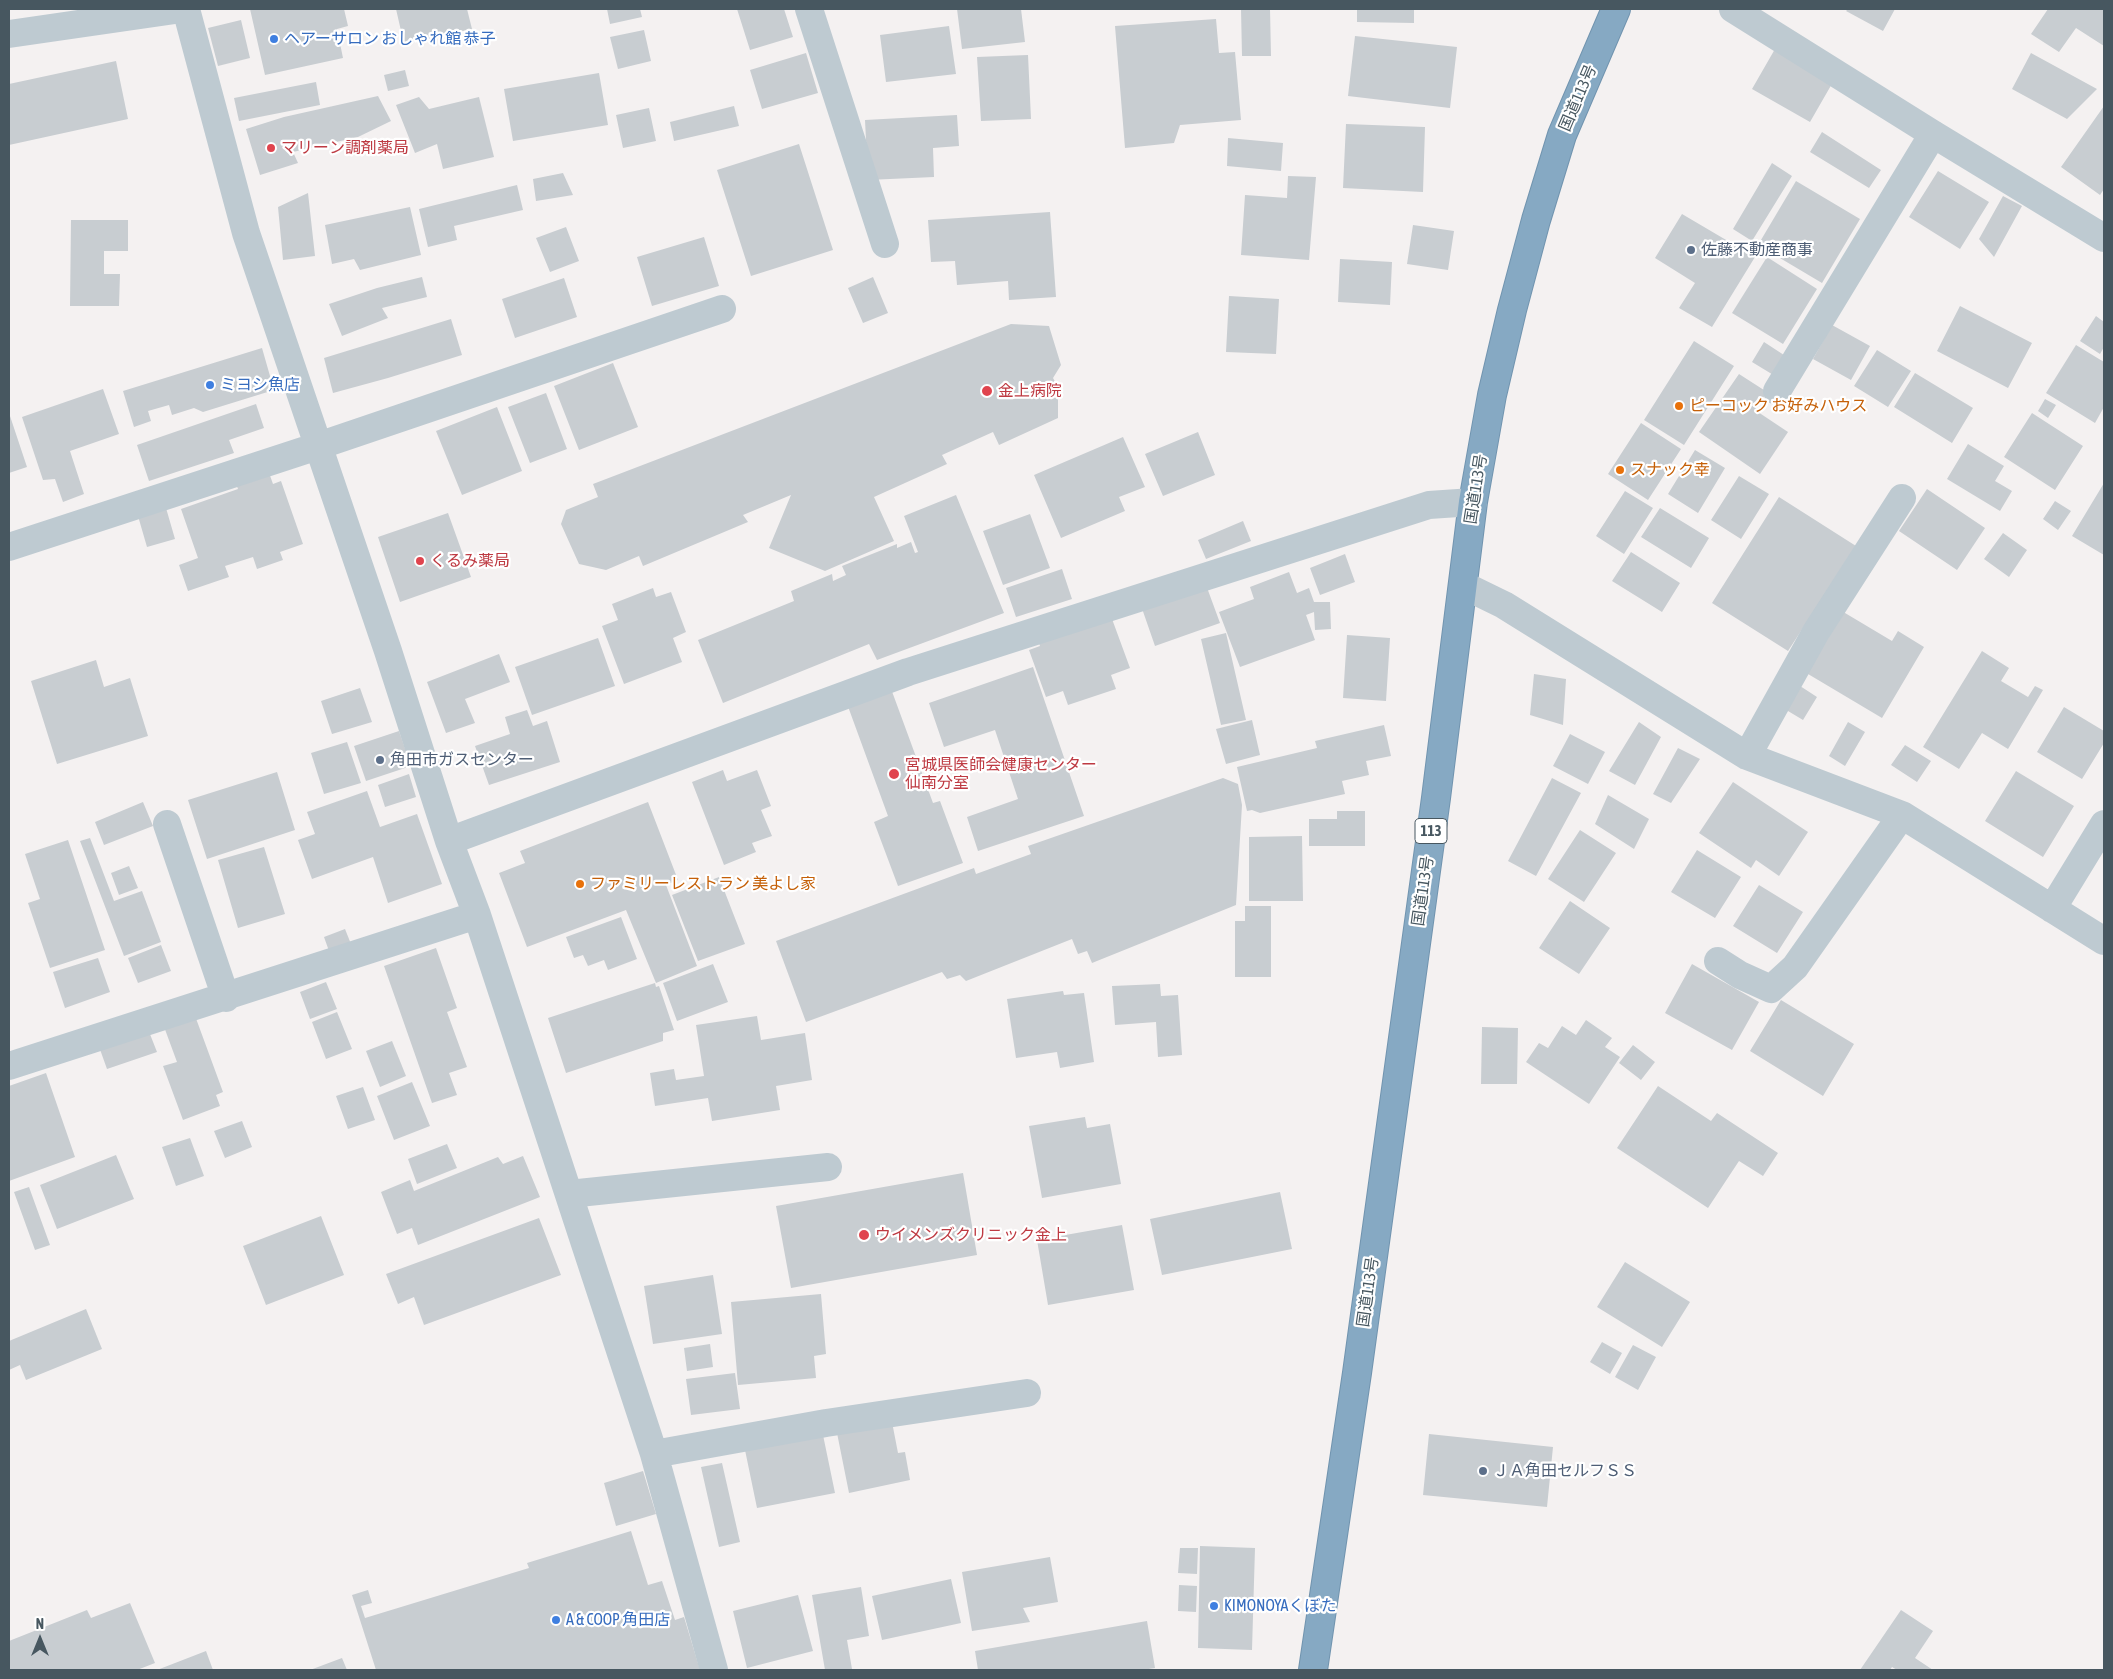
<!DOCTYPE html>
<html>
<head>
<meta charset="utf-8">
<style>
  body { margin:0 }
  #map { position:relative; width:2113px; height:1679px; overflow:hidden; background:#f4f1f1; font-family:"Asap Condensed",sans-serif }
  canvas { display:block }
  .frame { position:absolute; inset:0; border:10px solid #475760; pointer-events:none }
  .north { position:absolute; left:15px; top:1614px; width:50px; height:50px; -webkit-text-stroke:4px #fff; paint-order:stroke; rotate:0deg; font-size:14px; font-weight:700; line-height:20px; text-align:center; color:#475760 }
  .north::after { content:''; display:block; margin:auto; width:18px; height:22px; background:#475760; clip-path:polygon(50% 0,100% 100%,50% 72%,0 100%) }
</style>
</head>
<body>
<div id="map">
<canvas width="2113" height="1679"></canvas>
<div class="frame"></div>
<div class="north">N</div>
</div>
<script>
const g = document.querySelector('canvas').getContext('2d');
g.lineJoin = 'round';
function paint(path, color) {
  g.fillStyle = color;
  g.fill(path, 'evenodd');
}
function shape(rows) {
  const path = new Path2D();
  for (const r of rows) {
    path.moveTo(r[0], r[1]);
    for (let i = 2; i < r.length; i += 2) path.lineTo(r[i], r[i + 1]);
  }
  return path;
}
function stroke(path, color, width, dash) {
  g.strokeStyle = color;
  g.lineWidth = width;
  g.lineCap = dash ? 'butt' : 'round';
  g.setLineDash(dash || []);
  g.stroke(path);
}
function drawText(font, color, halo, rows, align = 'center') {
  g.font = font + ' "Asap Condensed","Noto Sans JP",sans-serif';
  g.lineWidth = 4.5;
  g.setLineDash([]);
  g.textBaseline = 'middle';
  g.strokeStyle = halo;
  g.fillStyle = color;
  for (const [text, x, y, turn = 0] of rows) {
    g.save();
    g.translate(x, y);
    g.rotate((+turn || 0) * Math.PI / 180);
    g.textAlign = isNaN(turn) ? turn : align;
    if (halo) g.strokeText(text, 0, 0);
    g.fillText(text, 0, 0);
    g.restore();
  }
}
paint(shape([
  [250,9,344,9,348,26,337,29,343,58,265,75],
  [396,9,467,9,472,29,404,44],
  [607,9,640,9,642,17,610,24],
  [737,9,784,9,793,37,750,50],
  [957,9,1021,9,1025,42,962,49],
  [1241,9,1270,9,1271,56,1242,56],
  [1357,9,1414,9,1414,23,1357,22],
  [1848,9,1895,9,1883,31,1846,11],
  [2048,9,2104,9,2104,46,2076,28,2059,52,2031,34],
  [1216,19,1219,53,1235,52,1241,120,1180,125,1174,143,1125,148,1115,26],
  [241,20,250,58,218,66,208,28],
  [949,26,956,74,886,82,880,35],
  [644,30,651,61,618,69,610,37],
  [1355,36,1457,47,1450,108,1348,96],
  [1779,42,1837,75,1810,122,1752,89],
  [806,53,818,93,762,109,750,70],
  [2031,53,2097,89,2067,119,2012,89],
  [1028,55,1031,119,981,121,977,57],
  [116,61,128,119,9,145,9,84],
  [405,70,409,86,388,91,384,75],
  [599,73,608,125,513,141,504,89],
  [316,82,320,105,239,121,234,98],
  [378,96,391,121,358,137,293,152,298,163,260,175,246,129,284,117],
  [419,97,429,109,479,97,494,157,443,169,437,144,415,153,396,105],
  [734,106,739,126,674,141,670,122],
  [2104,106,2104,189,2100,195,2061,167],
  [649,108,656,141,623,148,616,115],
  [957,115,959,146,933,148,934,177,868,180,865,120],
  [1346,124,1425,127,1423,192,1343,188],
  [1822,132,1881,170,1869,188,1810,152],
  [1228,138,1283,143,1281,171,1227,166],
  [799,144,833,250,751,276,717,170],
  [1772,163,1792,176,1752,241,1733,229],
  [1938,171,1989,202,1960,249,1909,217],
  [563,173,573,195,536,201,533,179],
  [1288,176,1316,177,1309,260,1241,255,1245,195,1287,198],
  [1796,181,1860,219,1822,283,1758,245],
  [517,185,523,210,454,226,457,240,428,247,419,209],
  [308,193,315,256,283,260,278,207],
  [2003,196,2022,206,1994,257,1979,239],
  [410,207,421,255,360,270,354,259,332,264,325,225],
  [1050,212,1056,297,1009,300,1008,281,957,285,955,261,931,262,928,220],
  [1682,214,1755,257,1712,327,1679,308,1695,283,1655,258],
  [71,220,128,220,128,251,104,251,104,274,120,274,119,306,70,306],
  [1413,225,1454,231,1448,270,1407,264],
  [566,227,579,261,550,272,536,238],
  [704,237,719,286,652,306,637,257],
  [1767,257,1817,289,1783,344,1732,313],
  [1340,259,1392,262,1390,305,1338,302],
  [422,277,427,297,382,308,388,318,342,336,329,304,377,288],
  [873,277,888,313,863,323,848,288],
  [564,278,577,317,515,338,502,299],
  [1229,296,1279,299,1276,354,1226,352],
  [1960,306,2032,343,2008,388,1937,351],
  [2096,316,2104,322,2104,347,2100,354,2080,341],
  [451,319,462,355,388,378,333,393,324,358],
  [1011,324,1049,326,1061,365,1053,378,1058,387,1058,418,999,445,993,432,942,455,947,464,874,497,894,541,825,571,769,548,791,495,743,515,748,522,643,566,639,556,606,570,579,564,561,524,566,510,598,497,593,484],
  [1832,325,1870,346,1851,380,1813,359],
  [1694,341,1734,366,1684,445,1644,420],
  [1764,342,1787,357,1775,376,1752,362],
  [2076,345,2104,362,2104,407,2095,423,2046,393],
  [262,348,274,390,203,412,194,408,172,415,169,405,148,411,151,421,134,427,123,391],
  [1877,350,1911,371,1888,407,1854,386],
  [613,363,638,427,579,450,554,386],
  [1915,373,1973,408,1952,443,1894,407],
  [1739,374,1767,392,1755,410,1788,432,1760,474,1699,432],
  [103,389,119,434,70,451,84,494,63,502,55,479,43,480,22,417],
  [546,393,567,449,530,463,508,407],
  [2045,399,2056,405,2048,418,2038,411],
  [256,404,264,428,229,440,234,453,149,481,137,445],
  [497,407,522,471,462,495,436,431],
  [9,413,27,467,9,473],
  [2032,413,2083,446,2055,490,2004,457],
  [1641,423,1681,449,1648,500,1608,474],
  [1198,432,1215,475,1163,496,1145,454],
  [1123,437,1145,487,1119,497,1125,511,1061,538,1034,475],
  [1968,444,2004,466,1995,481,2012,491,2000,511,1947,479],
  [1695,450,1725,468,1698,513,1668,494],
  [268,470,273,484,281,481,303,544,280,552,283,560,257,569,253,557,225,566,229,577,188,591,179,565,198,558,181,509,238,489,235,481],
  [1739,476,1769,494,1741,539,1711,520],
  [2104,483,2104,555,2072,536],
  [1927,489,1985,528,1957,570,1899,531],
  [1625,491,1653,508,1624,554,1596,536],
  [956,495,1004,613,877,660,869,644,723,703,698,640,794,601,791,591,832,574,833,581,846,575,842,566,897,544,897,548,911,542,915,553,918,552,904,516],
  [1779,497,1856,546,1788,651,1712,603],
  [2055,501,2071,511,2058,530,2043,519],
  [166,508,175,539,147,547,138,516],
  [1660,508,1709,538,1691,568,1641,537],
  [448,513,471,577,400,602,378,537],
  [1030,514,1050,568,1003,585,983,531],
  [1243,521,1251,541,1206,559,1198,540],
  [2003,533,2027,550,2009,577,1984,559],
  [1631,552,1680,583,1662,612,1612,581],
  [1345,554,1355,582,1320,595,1310,568],
  [1062,569,1072,599,1016,617,1006,588],
  [1289,572,1297,593,1309,588,1314,602,1330,602,1331,629,1315,630,1314,612,1306,615,1315,640,1240,667,1219,612,1254,599,1250,587],
  [1202,574,1220,623,1155,646,1138,597],
  [653,588,656,597,671,592,686,632,673,638,682,662,624,684,602,626,618,620,612,604],
  [1108,608,1130,668,1111,675,1116,689,1068,705,1063,691,1046,697,1029,650,1040,646,1036,634],
  [1840,610,1892,641,1898,631,1924,647,1882,718,1803,671],
  [1226,633,1246,720,1221,725,1201,639],
  [1347,635,1390,638,1386,701,1343,698],
  [598,638,615,686,532,715,515,667],
  [1982,651,2009,668,2001,681,2028,697,2035,686,2043,690,2008,749,1982,733,1959,769,1923,747],
  [499,654,510,682,465,699,475,723,446,733,427,682],
  [96,660,104,687,130,678,148,736,57,764,31,681],
  [1033,667,1084,816,978,851,967,817,1018,799,995,730,944,747,929,703],
  [1534,674,1566,679,1563,725,1530,715],
  [1797,684,1817,697,1803,720,1783,708],
  [890,686,933,803,940,801,963,863,898,886,874,822,888,816,846,701],
  [360,688,372,722,332,734,321,701],
  [2064,707,2104,731,2104,743,2082,779,2037,752],
  [527,710,533,726,547,721,560,762,489,785,475,746,510,734,505,717],
  [1252,720,1260,755,1226,764,1216,729],
  [1639,722,1661,737,1635,785,1609,771],
  [1848,722,1865,732,1845,766,1829,756],
  [1384,725,1391,756,1366,761,1369,775,1342,781,1345,794,1260,813,1252,810,1247,811,1237,767,1317,748,1315,741],
  [399,731,411,766,366,781,354,746],
  [1570,734,1605,752,1588,784,1553,766],
  [347,742,361,783,324,794,311,753],
  [1905,745,1931,761,1917,782,1891,765],
  [1678,748,1700,759,1671,803,1653,794],
  [723,770,727,781,757,770,771,806,761,810,772,836,752,843,756,852,724,865,692,782],
  [2016,771,2074,806,2043,857,1985,821],
  [277,772,295,830,207,859,188,800],
  [409,774,416,797,385,807,378,785],
  [1223,778,1238,784,1242,805,1236,905,1092,963,1087,951,1078,954,1072,939,966,981,960,975,947,979,942,972,806,1022,776,941,974,868,976,874,1031,854,1028,846],
  [1552,778,1581,793,1536,876,1508,861],
  [1733,782,1808,832,1779,876,1756,860,1751,868,1699,833],
  [367,791,380,827,417,814,442,884,388,903,373,857,312,879,298,840,315,834,307,812],
  [1608,795,1649,819,1634,849,1595,824],
  [143,802,153,826,104,845,95,822],
  [648,802,678,880,666,885,697,966,656,983,626,910,527,947,499,873,525,863,520,851],
  [1337,811,1365,811,1365,846,1309,846,1309,819,1337,819],
  [1580,830,1616,853,1584,902,1548,879],
  [1302,836,1303,901,1249,901,1249,837],
  [90,838,114,901,142,891,161,942,124,956,80,841],
  [68,840,105,950,50,968,28,903,40,899,25,854],
  [264,847,285,914,238,928,218,860],
  [1697,850,1741,877,1715,918,1671,892],
  [129,866,138,888,119,895,111,873],
  [719,877,745,944,698,961,672,895],
  [1759,885,1803,912,1777,953,1733,926],
  [1570,901,1610,928,1579,974,1539,948],
  [1245,906,1271,906,1271,977,1235,977,1235,921,1245,921],
  [621,917,637,959,608,970,604,960,588,966,583,955,574,958,566,937],
  [345,929,351,944,329,951,324,937],
  [161,945,171,971,138,983,128,958],
  [436,948,457,1008,447,1012,467,1067,449,1073,457,1095,432,1103,384,966],
  [98,958,110,992,65,1008,53,972],
  [713,964,728,1002,677,1021,663,983],
  [1692,964,1759,1002,1732,1050,1665,1013],
  [326,982,337,1009,310,1019,300,992],
  [655,983,656,987,659,986,674,1030,663,1033,663,1041,566,1073,548,1018],
  [1160,984,1161,996,1178,995,1182,1055,1158,1057,1156,1022,1115,1025,1112,986],
  [1063,991,1064,995,1084,993,1094,1062,1060,1068,1057,1052,1016,1058,1007,999],
  [1781,1000,1854,1044,1823,1096,1750,1051],
  [337,1012,352,1049,326,1059,312,1022],
  [194,1013,223,1092,216,1095,220,1106,183,1120,163,1066,177,1062,163,1024],
  [757,1016,761,1040,805,1033,812,1080,776,1086,780,1110,712,1121,708,1098,655,1106,650,1073,674,1069,676,1080,704,1076,696,1025],
  [1586,1020,1612,1038,1605,1047,1620,1057,1589,1104,1526,1062,1539,1043,1548,1048,1562,1026,1576,1035],
  [146,1024,157,1052,107,1069,97,1041],
  [1482,1027,1518,1028,1517,1084,1481,1084],
  [392,1041,406,1076,380,1087,366,1051],
  [1633,1045,1655,1062,1641,1080,1619,1063],
  [46,1073,75,1157,9,1181,9,1086],
  [412,1082,430,1126,394,1140,377,1096],
  [1658,1086,1711,1121,1717,1113,1778,1153,1763,1176,1739,1161,1708,1208,1617,1148],
  [363,1087,375,1120,348,1129,336,1096],
  [1085,1117,1087,1128,1110,1124,1121,1184,1042,1198,1029,1126],
  [242,1121,252,1147,225,1158,214,1131],
  [190,1138,204,1176,176,1186,162,1147],
  [447,1144,457,1168,417,1184,408,1159],
  [116,1155,134,1199,57,1229,40,1185],
  [523,1156,540,1197,418,1245,412,1228,397,1234,381,1192,410,1180,414,1191,498,1157,503,1164],
  [963,1173,977,1255,791,1288,776,1206],
  [29,1187,50,1245,35,1250,14,1192],
  [1280,1192,1292,1249,1162,1275,1150,1219],
  [321,1216,344,1275,266,1305,243,1246],
  [539,1218,561,1275,424,1325,414,1297,398,1304,386,1274],
  [1122,1225,1134,1290,1048,1305,1037,1240],
  [1625,1262,1690,1302,1662,1347,1597,1307],
  [713,1275,722,1334,653,1344,644,1286],
  [821,1294,826,1354,814,1356,816,1378,738,1385,731,1302],
  [86,1309,102,1349,26,1380,20,1365,9,1370,9,1341],
  [1602,1342,1622,1353,1610,1374,1590,1362],
  [710,1344,713,1367,687,1371,684,1348],
  [1633,1345,1656,1357,1638,1390,1615,1377],
  [735,1373,740,1409,691,1415,686,1379],
  [892,1422,898,1453,905,1452,910,1480,849,1493,837,1433],
  [1429,1434,1553,1447,1547,1507,1423,1495],
  [823,1435,835,1493,757,1508,745,1450],
  [722,1463,740,1542,719,1547,701,1467],
  [643,1471,656,1514,616,1526,604,1483],
  [631,1531,648,1585,662,1581,675,1620,684,1617,700,1670,376,1670,352,1595,368,1590,372,1603,361,1606,365,1618,529,1568,527,1563],
  [1200,1546,1255,1548,1252,1650,1198,1648],
  [1180,1548,1198,1548,1197,1574,1178,1573],
  [1050,1557,1058,1602,1023,1608,1030,1622,972,1631,962,1572],
  [951,1579,961,1623,882,1640,872,1596],
  [1179,1585,1197,1586,1196,1612,1178,1611],
  [861,1587,869,1636,847,1640,852,1669,825,1670,812,1595],
  [798,1595,813,1651,747,1668,733,1611],
  [130,1603,155,1663,137,1670,9,1670,9,1641,87,1610,91,1618],
  [1901,1610,1933,1631,1915,1658,1933,1670,1897,1670,1892,1667,1890,1670,1860,1670],
  [1147,1621,1155,1668,1142,1670,978,1670,975,1651],
  [206,1651,213,1670,157,1670],
  [342,1658,347,1670,310,1670]
]), '#c8cdd1');
const highway = shape([
  [1313,1670,1357,1373,1436,798,1473,502,1492,395,1512,310,1536,220,1562,135,1616,9]
]);
stroke(highway, '#7194af', 30);
stroke(shape([
  [186,9,246,233,388,651,449,841,477,915,654,1454,714,1670],
  [809,9,885,244],
  [1733,9,1933,134,2104,238],
  [9,34,182,9],
  [1777,391,1933,134],
  [9,547,318,446,722,309],
  [1463,585,1504,605,1747,756,1902,815,2104,941],
  [1747,756,1816,632,1902,498],
  [167,824,226,998],
  [449,841,908,672,1429,505,1473,502],
  [2052,909,2104,824],
  [1718,961,1740,975,1771,989,1795,967,1902,815],
  [9,1066,477,915],
  [569,1194,828,1167],
  [654,1454,826,1423,1027,1393]
]), '#becad1', 28);
stroke(highway, '#86a9c3', 28);
for (const [x, y, r, color] of [
  [274,39,5,"#3f7fe0"],
  [271,148,5,"#e0444e"],
  [1691,250,5,"#5c6f8a"],
  [210,385,5,"#3f7fe0"],
  [987,391,6,"#e0444e"],
  [1679,406,5,"#e8710a"],
  [1620,470,5,"#e8710a"],
  [420,561,5,"#e0444e"],
  [380,760,5,"#5c6f8a"],
  [894,774,6,"#e0444e"],
  [580,884,5,"#e8710a"],
  [864,1235,6,"#e0444e"],
  [1483,1471,5,"#5c6f8a"],
  [1214,1606,5,"#3f7fe0"],
  [556,1620,5,"#3f7fe0"]
]) {
  const dot = new Path2D();
  dot.arc(x, y, r, 0, 2 * Math.PI);
  g.fillStyle = color;
  g.fill(dot);
  stroke(dot, '#fff', 2);
}
for (const [x, y, w] of [
  [1431,831,32]
]) {
  const box = new Path2D();
  box.roundRect(x - w / 2, y - 12.5, w, 25, 4);
  g.fillStyle = '#fff';
  g.fill(box);
  stroke(box, '#475760', 1);
}
drawText('bold 15px', '#475760', null, [
  ["113",1431,831]
]);
drawText('16px', '#366cbe', '#fff', [
  ["ヘアーサロン おしゃれ館 恭子",284,39],
  ["ミヨシ魚店",220,385],
  ["KIMONOYAくぼた",1224,1606],
  ["A & COOP 角田店",566,1620]
], 'left');
drawText('16px', '#475760', '#fff', [
  ["国道113号",1578,98,-67],
  ["国道113号",1476,489,-81],
  ["国道113号",1423,891,-82],
  ["国道113号",1368,1292,-82]
]);
drawText('16px', '#be3a42', '#fff', [
  ["マリーン調剤薬局",281,148],
  ["金上病院",998,391],
  ["くるみ薬局",430,561],
  ["宮城県医師会健康センター",905,765],
  ["仙南分室",905,783],
  ["ウイメンズクリニック金上",875,1235]
], 'left');
drawText('16px', '#4e5e75', '#fff', [
  ["佐藤不動産商事",1701,250],
  ["角田市ガスセンター",390,760],
  ["ＪＡ角田セルフＳＳ",1493,1471]
], 'left');
drawText('16px', '#c56008', '#fff', [
  ["ピーコック お好みハウス",1689,406],
  ["スナック幸",1630,470],
  ["ファミリーレストラン 美よし家",590,884]
], 'left');
</script>
</body>
</html>
